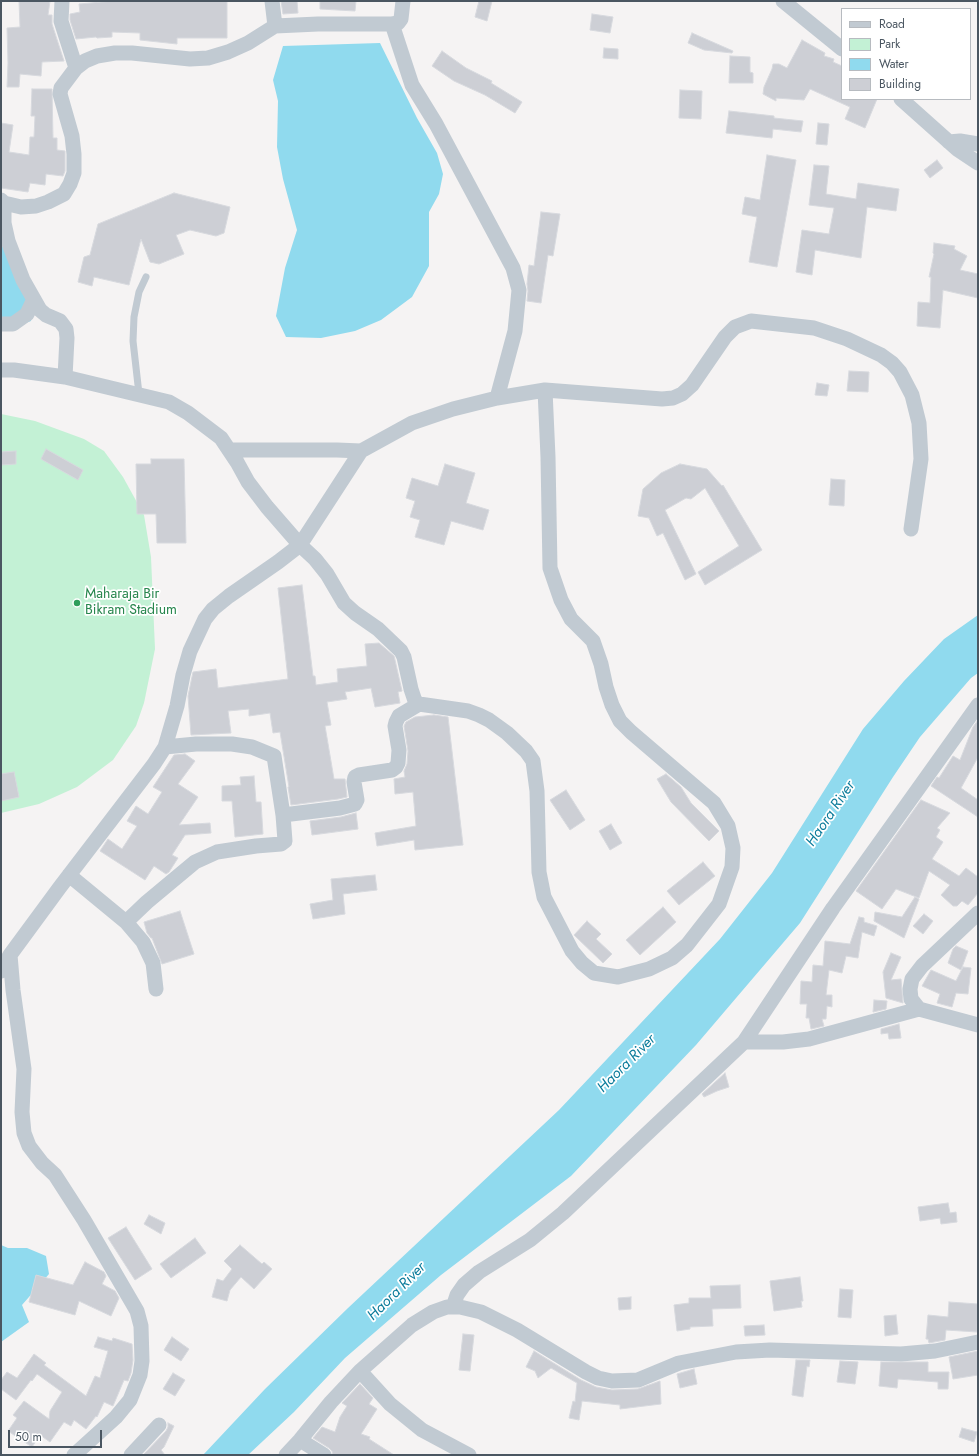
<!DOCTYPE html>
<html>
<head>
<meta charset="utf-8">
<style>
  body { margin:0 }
  #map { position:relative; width:979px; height:1456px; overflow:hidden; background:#f5f3f3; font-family:Jost,sans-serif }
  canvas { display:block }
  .frame { position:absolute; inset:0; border:2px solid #4a5661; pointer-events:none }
  .legend { position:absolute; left:841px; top:8px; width:130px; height:92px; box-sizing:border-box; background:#fff; border:1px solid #b7bbc0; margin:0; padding:5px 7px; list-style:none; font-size:12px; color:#4a5661 }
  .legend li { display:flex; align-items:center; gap:8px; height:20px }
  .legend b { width:20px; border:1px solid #b7bbc0 }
  .scale { position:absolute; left:8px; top:1430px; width:94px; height:18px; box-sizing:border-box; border:2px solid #4a5661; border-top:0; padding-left:5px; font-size:12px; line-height:14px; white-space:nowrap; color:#4a5661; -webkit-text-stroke:3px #fff; paint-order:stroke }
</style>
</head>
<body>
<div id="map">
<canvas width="979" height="1456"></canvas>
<div class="frame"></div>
<ul class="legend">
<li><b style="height:5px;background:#c1cad2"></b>Road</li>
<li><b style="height:11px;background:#c3f1d5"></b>Park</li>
<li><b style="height:11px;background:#90daee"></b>Water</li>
<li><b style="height:11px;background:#cdcfd5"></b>Building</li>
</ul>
<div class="scale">50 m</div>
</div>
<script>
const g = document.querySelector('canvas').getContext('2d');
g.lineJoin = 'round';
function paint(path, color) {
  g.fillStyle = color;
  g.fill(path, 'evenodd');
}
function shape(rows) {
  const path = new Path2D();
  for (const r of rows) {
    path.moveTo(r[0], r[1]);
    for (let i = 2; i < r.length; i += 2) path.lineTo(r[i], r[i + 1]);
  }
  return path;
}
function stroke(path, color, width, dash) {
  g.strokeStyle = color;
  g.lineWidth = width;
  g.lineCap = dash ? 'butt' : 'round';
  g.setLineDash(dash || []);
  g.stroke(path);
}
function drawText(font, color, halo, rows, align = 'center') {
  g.font = font + ' Jost,sans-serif';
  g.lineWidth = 3.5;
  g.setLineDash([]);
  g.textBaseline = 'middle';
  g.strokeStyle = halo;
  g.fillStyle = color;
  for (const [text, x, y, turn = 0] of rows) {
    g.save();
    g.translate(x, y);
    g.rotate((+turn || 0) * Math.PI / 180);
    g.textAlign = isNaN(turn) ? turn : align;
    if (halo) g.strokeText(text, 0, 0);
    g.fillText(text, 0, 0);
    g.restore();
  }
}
paint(shape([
  [1,414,35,421,84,439,104,451,123,477,144,515,151,557,155,649,144,703,136,726,113,760,77,787,39,804,1,813]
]), '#c3f1d5');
paint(shape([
  [380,43,417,118,437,153,443,174,439,194,429,212,429,266,412,297,381,320,355,331,321,338,286,337,276,316,285,268,297,230,283,179,277,147,278,101,273,80,283,46],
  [1,246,7,249,33,311,31,321,17,326,1,324],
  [978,615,978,673,971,678,920,737,893,777,800,923,696,1045,571,1176,441,1275,345,1358,294,1412,248,1455,203,1455,265,1389,348,1308,559,1110,720,939,772,873,863,729,904,681,944,639],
  [1,1245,8,1248,27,1248,46,1256,49,1274,22,1305,29,1322,1,1342]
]), '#90daee');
const building = shape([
  [19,1,50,1,48,15,52,15,52,24,64,61,42,62,41,76,20,74,19,87,7,87,8,63,7,28,20,27,19,1],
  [113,1,227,1,227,38,177,38,177,44,140,40,140,33,112,32,112,37,97,38,96,37,76,39,70,20,70,14,80,12,79,4,113,1],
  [281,1,297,1,298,13,283,14,281,1],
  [320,1,356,1,355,11,320,9,320,1],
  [479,1,492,1,487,21,475,17,479,1],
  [592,14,613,17,610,33,590,30,592,14],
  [692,33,733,51,732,53,704,50,688,43,692,33],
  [802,40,825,53,824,56,834,59,833,62,842,66,842,99,877,99,865,128,845,119,850,107,810,89,804,100,776,98,776,101,763,94,764,87,772,69,773,64,779,64,787,68,802,40],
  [604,48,618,49,618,59,603,58,604,48],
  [442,51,466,68,492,81,491,83,522,102,515,113,485,95,454,81,432,66,442,51],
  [730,56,750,57,750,72,753,73,753,83,729,83,730,56],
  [32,89,52,89,53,138,57,138,57,150,65,151,65,171,63,176,46,174,45,185,30,183,28,192,1,188,1,123,13,125,9,152,29,155,30,137,34,137,35,116,31,116,32,89],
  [680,90,702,91,701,119,679,118,680,90],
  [729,111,774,116,774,118,803,121,801,132,773,129,772,138,726,133,729,111],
  [818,123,829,124,827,145,816,144,818,123],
  [767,155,796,160,777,267,749,262,757,217,742,214,745,197,760,200,767,155],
  [937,160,943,168,930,178,924,170,937,160],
  [814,165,829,166,826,194,856,199,858,183,899,189,896,211,867,207,861,258,815,250,812,275,796,272,802,230,829,234,834,208,809,205,814,165],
  [174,193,230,207,224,233,216,236,190,230,176,235,184,254,159,264,150,262,141,239,129,285,94,277,92,286,78,282,84,257,90,255,98,224,174,193],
  [541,212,560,214,553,256,548,255,541,303,527,301,528,291,527,284,529,265,534,266,541,212],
  [934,243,955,246,954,249,967,256,960,270,978,274,978,298,943,290,940,328,917,326,918,302,930,303,931,277,929,277,934,254,933,253,934,243],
  [849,371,869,372,868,392,847,391,849,371],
  [817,383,829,385,827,396,815,395,817,383],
  [46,449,83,470,78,480,41,459,46,449],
  [16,451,16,464,1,465,1,452,16,451],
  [151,459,184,459,186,543,157,543,156,514,137,514,136,464,151,464,151,459],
  [445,464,475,473,466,503,489,510,483,530,451,521,444,545,415,537,420,520,410,517,415,501,406,498,412,478,438,486,445,464],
  [680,464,707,469,722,486,723,485,762,550,705,585,698,572,739,546,705,488,691,499,686,498,665,510,696,574,685,580,663,533,657,536,649,518,638,516,643,489,661,473,680,464],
  [831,479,845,480,844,506,829,505,831,479],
  [302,585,313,676,315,676,316,685,338,682,337,669,367,666,365,644,379,643,394,656,395,660,402,691,398,692,400,703,375,707,371,688,345,692,347,699,327,702,331,725,325,726,334,779,345,779,347,797,338,799,291,805,288,787,289,787,280,732,273,733,270,713,249,716,249,709,228,711,231,733,191,735,188,696,193,672,216,669,218,688,288,679,278,588,302,585],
  [434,715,448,717,463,845,415,850,414,840,377,846,375,833,416,826,413,792,395,794,394,779,405,777,404,771,407,764,408,751,404,726,406,722,415,717,434,715],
  [978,720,978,757,961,788,978,800,978,817,931,786,937,777,939,778,953,756,960,760,973,727,978,720],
  [185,754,195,761,178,784,198,797,179,825,210,823,211,833,185,835,172,855,178,858,169,872,166,874,154,866,145,880,100,851,108,839,122,849,137,826,127,821,136,806,148,814,162,792,153,787,174,755,185,754],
  [14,772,19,797,1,801,1,774,14,772],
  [666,774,681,787,691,803,719,831,709,841,671,802,657,779,666,774],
  [254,776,256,802,261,802,263,834,235,837,232,801,222,801,222,786,241,785,240,777,254,776],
  [566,790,585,820,570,830,550,800,566,790],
  [921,800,950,813,937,828,940,830,936,837,943,842,932,859,959,876,966,868,978,877,978,893,968,905,962,901,957,906,953,906,941,895,950,885,929,871,919,898,896,889,882,909,856,891,921,800],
  [356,813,358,829,312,835,310,821,341,817,356,813],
  [611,824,622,843,610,850,599,831,611,824],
  [703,862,715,876,679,905,667,891,703,862],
  [375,875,377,890,343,894,345,914,313,919,310,904,333,900,331,879,375,875],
  [915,897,919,899,904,938,874,921,875,912,902,917,915,897],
  [663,907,676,922,640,955,626,940,663,907],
  [180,911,194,954,162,964,152,938,151,938,147,933,144,922,180,911],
  [924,914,933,921,923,934,913,926,924,914],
  [859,917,864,918,864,922,877,926,874,936,862,932,858,958,846,956,842,973,829,970,826,995,832,995,832,1007,827,1006,826,1019,822,1019,824,1026,811,1029,809,1018,806,1018,807,1004,800,1004,801,981,812,982,813,965,823,966,825,941,850,944,859,917],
  [587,921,601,934,596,939,612,954,603,963,574,935,587,921],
  [956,946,968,951,961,970,948,963,953,949,956,946],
  [891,953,901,957,891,980,901,979,903,1003,886,998,883,972,891,953],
  [963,967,971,968,968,994,956,993,952,1007,937,1003,940,994,922,986,931,970,956,981,963,967],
  [874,1000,887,1001,886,1009,873,1012,874,1000],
  [899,1024,901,1038,889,1039,888,1033,881,1034,881,1029,899,1024],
  [725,1073,729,1087,717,1091,704,1097,702,1094,725,1073],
  [948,1203,950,1213,956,1212,957,1222,941,1224,940,1218,920,1221,918,1207,948,1203],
  [149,1215,165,1223,161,1234,144,1224,149,1215],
  [126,1227,152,1269,135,1280,108,1238,126,1227],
  [195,1238,206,1253,171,1278,160,1264,195,1238],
  [240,1245,262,1264,264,1262,272,1269,254,1289,241,1277,230,1290,227,1301,212,1297,217,1279,223,1281,232,1269,224,1261,240,1245],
  [85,1262,104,1272,106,1276,102,1284,115,1291,119,1298,111,1316,79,1301,75,1315,29,1302,36,1275,73,1285,85,1262],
  [800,1277,803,1301,801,1301,802,1307,774,1311,770,1281,800,1277],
  [740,1285,741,1308,712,1309,713,1326,690,1327,690,1329,677,1331,674,1305,689,1303,689,1298,711,1298,710,1286,740,1285],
  [840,1289,853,1290,851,1318,838,1317,840,1289],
  [631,1297,631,1309,619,1310,618,1298,631,1297],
  [949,1302,978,1304,977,1332,946,1330,945,1340,929,1343,928,1339,926,1339,928,1315,948,1317,949,1302],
  [896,1315,898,1334,885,1336,884,1316,896,1315],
  [764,1325,765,1335,745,1336,744,1326,764,1325],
  [463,1334,474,1335,470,1371,459,1370,463,1334],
  [98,1337,112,1341,113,1338,132,1344,133,1360,131,1373,128,1381,124,1380,113,1406,104,1402,97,1417,96,1416,86,1429,74,1420,71,1426,64,1422,50,1442,40,1435,32,1447,8,1431,17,1418,13,1415,24,1401,49,1419,50,1411,62,1392,37,1374,32,1381,31,1380,16,1400,1,1389,1,1380,7,1372,17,1378,34,1354,46,1363,44,1365,86,1396,95,1376,100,1378,108,1351,94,1347,98,1337],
  [172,1337,189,1349,181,1361,164,1350,172,1337],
  [534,1351,581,1380,596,1387,612,1390,638,1389,660,1381,661,1404,620,1409,620,1405,582,1401,579,1420,569,1418,573,1401,575,1402,577,1383,551,1368,538,1378,535,1371,526,1367,534,1351],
  [978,1351,978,1375,953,1379,949,1357,978,1351],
  [796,1360,810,1360,809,1367,807,1366,803,1397,792,1395,796,1360],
  [840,1361,858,1362,855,1384,837,1382,840,1361],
  [881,1362,928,1362,928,1372,949,1372,948,1389,938,1389,938,1382,898,1379,897,1388,879,1386,881,1362],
  [694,1369,697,1384,680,1388,677,1374,694,1369],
  [173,1373,185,1380,175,1396,163,1389,173,1373],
  [360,1384,373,1398,369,1404,377,1409,361,1434,370,1437,369,1439,394,1455,333,1455,332,1451,329,1448,313,1438,322,1427,335,1432,340,1417,347,1406,342,1403,360,1384],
  [168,1423,174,1426,164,1447,161,1450,165,1455,143,1455,166,1431,168,1427,168,1423],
  [962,1428,977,1432,974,1442,959,1437,962,1428]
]);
paint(building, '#cdcfd5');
stroke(building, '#d7d9de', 1);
stroke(shape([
  [139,394,133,341,134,317,139,292,146,277]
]), '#c1cad2', 7);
stroke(shape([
  [62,1,61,21,76,68],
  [272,1,275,26],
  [783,1,842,49],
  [392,24,412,85,436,124,513,268,519,290,515,331,497,398],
  [901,99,957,149,978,163],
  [949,142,960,141,978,144],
  [1,200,4,203,21,207,36,206,48,202,64,194,70,184,74,173,74,154,72,136,60,94,61,88,76,68,85,61,97,56,115,53,132,53,190,59,208,58,228,52,248,43,275,26,318,24,392,24,398,23,401,19,403,1],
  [4,203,4,223,8,241,23,280,40,310,46,315,60,321,66,329,67,338,65,377],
  [1,324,13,324,27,314,34,299],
  [1,370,14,370,65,377,169,402,188,413,221,438,237,462,248,482,267,507,300,545,278,562,229,596,213,609,205,619,190,651,183,675,177,706,165,747,154,764,60,887,10,955,1,971],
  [545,390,548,457,550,568,561,600,571,619,593,641,601,664,606,687,612,705,620,721,631,732,714,803,728,826,733,848,732,867,719,904,687,945,672,958,649,969,618,977,594,973,582,963,572,951,544,897,539,872,537,791,533,761,526,751,507,733,489,720,479,715,468,711,419,704,415,701,411,689,404,657,401,651,378,629,355,613,344,603,327,574,315,559,300,545,361,451,412,423,453,409,497,398,545,390,662,399,673,398,682,394,692,385,725,337,735,327,751,321,814,328,847,339,881,355,892,363,900,372,912,395,919,423,921,459,911,529],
  [230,450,337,450,361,451],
  [283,815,340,808,355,804,357,800,354,782,355,777,359,775,392,770,396,767,398,763,399,750,395,726,396,722,399,716,419,704],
  [69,875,126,922,147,902,195,862,217,852,256,846,281,844,285,841,283,815,274,756,252,747,232,744,196,744,165,747],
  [126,922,143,942,153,963,156,989],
  [10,955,13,990,24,1069,22,1112,24,1133,29,1146,42,1163,55,1175,84,1220,137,1311,141,1326,142,1361,140,1375,130,1400,116,1417,74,1455],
  [919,1009,911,999,910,989,912,979,922,966,978,913],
  [744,1042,783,1042,809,1039,919,1009,978,1025],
  [453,1307,457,1295,464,1285,479,1272,530,1240,563,1213,744,1042,833,908,978,705],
  [360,1371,390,1404,422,1430,469,1455],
  [300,1440,324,1455],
  [131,1455,159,1425],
  [286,1455,300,1440,331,1402,360,1371,412,1325,433,1312,447,1307,460,1307,481,1312,517,1330,586,1372,598,1378,612,1381,638,1380,679,1363,736,1352,770,1350,901,1354,935,1351,978,1342]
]), '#c1cad2', 15);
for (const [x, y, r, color] of [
  [77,603,4,"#2e9e5b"]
]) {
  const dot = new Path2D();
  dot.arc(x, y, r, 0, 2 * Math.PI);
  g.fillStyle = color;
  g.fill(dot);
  stroke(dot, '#fff', 1.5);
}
drawText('14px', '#27864d', '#fff', [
  ["Maharaja Bir",85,595],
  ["Bikram Stadium",85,611]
], 'left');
drawText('italic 15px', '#0c7c9b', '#fff', [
  ["Haora River",831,814,-56],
  ["Haora River",627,1064,-45],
  ["Haora River",397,1292,-45]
]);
</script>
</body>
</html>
